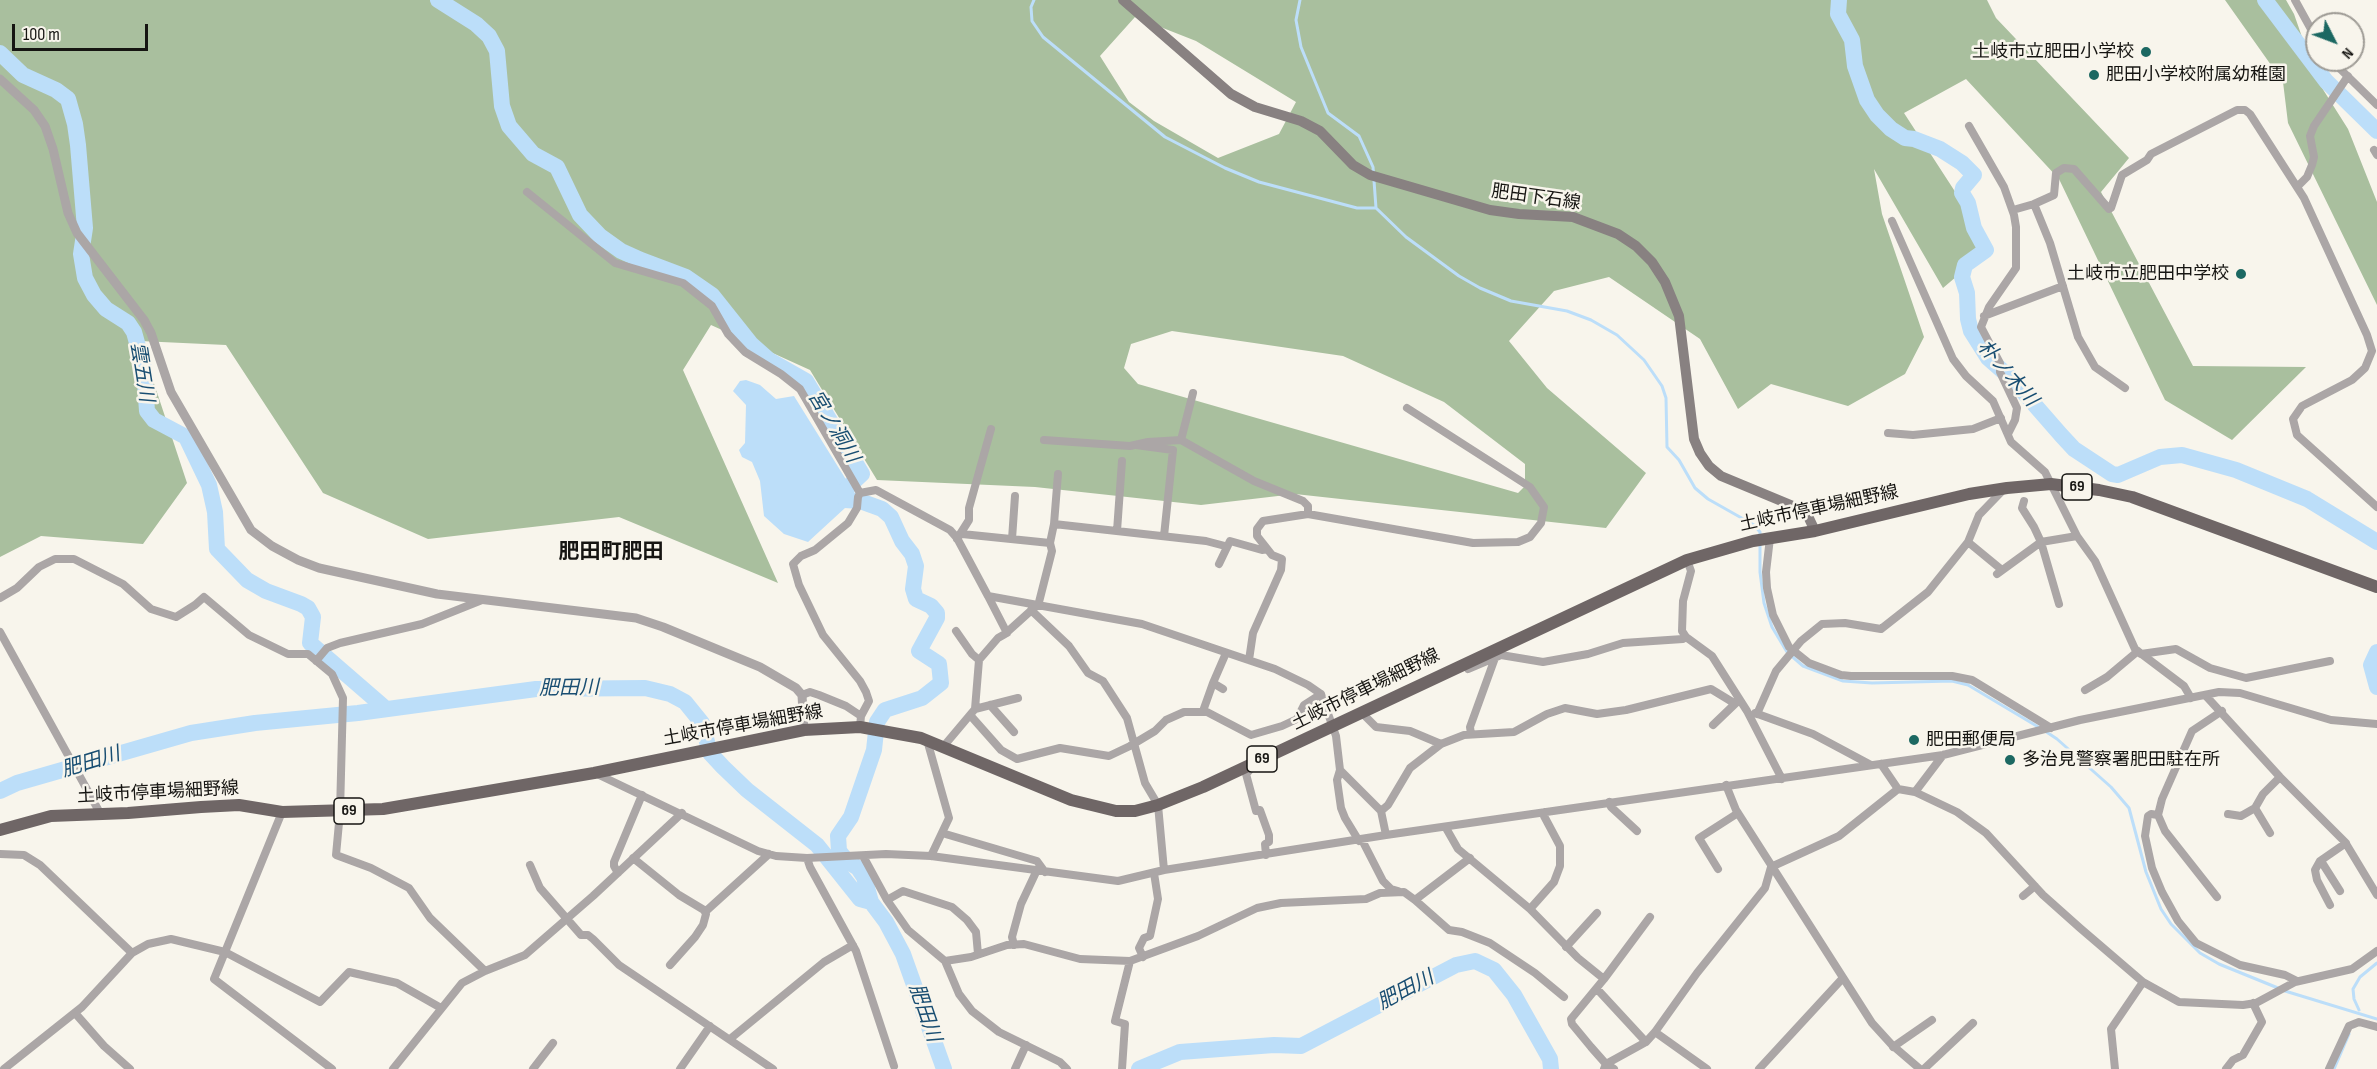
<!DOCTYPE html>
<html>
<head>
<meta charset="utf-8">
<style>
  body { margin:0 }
  #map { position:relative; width:2377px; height:1069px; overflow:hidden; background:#f8f5ec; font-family:"Sofia Sans Condensed",sans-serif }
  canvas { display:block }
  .north { position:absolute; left:2305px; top:12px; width:60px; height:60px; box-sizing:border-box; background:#f8f5ec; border:2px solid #9e9b95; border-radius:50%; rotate:132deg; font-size:16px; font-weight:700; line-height:24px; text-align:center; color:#161512 }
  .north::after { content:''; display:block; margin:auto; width:21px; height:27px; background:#1c6862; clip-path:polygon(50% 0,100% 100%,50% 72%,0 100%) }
  .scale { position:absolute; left:12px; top:24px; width:136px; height:27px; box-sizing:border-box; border:3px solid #161512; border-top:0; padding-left:8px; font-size:18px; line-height:21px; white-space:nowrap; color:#161512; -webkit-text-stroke:4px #f8f5ec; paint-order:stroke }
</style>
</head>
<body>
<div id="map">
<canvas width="2377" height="1069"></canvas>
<div class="north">N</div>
<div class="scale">100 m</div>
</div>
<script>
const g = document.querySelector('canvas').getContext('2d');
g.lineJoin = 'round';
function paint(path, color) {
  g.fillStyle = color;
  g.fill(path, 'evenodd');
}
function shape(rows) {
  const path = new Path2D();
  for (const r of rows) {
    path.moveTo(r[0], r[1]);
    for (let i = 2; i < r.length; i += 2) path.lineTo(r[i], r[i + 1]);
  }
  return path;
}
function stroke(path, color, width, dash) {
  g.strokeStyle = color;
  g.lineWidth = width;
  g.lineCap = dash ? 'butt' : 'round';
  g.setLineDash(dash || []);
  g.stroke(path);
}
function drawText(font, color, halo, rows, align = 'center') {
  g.font = font + ' "Sofia Sans Condensed","Noto Sans JP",sans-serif';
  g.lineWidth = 5;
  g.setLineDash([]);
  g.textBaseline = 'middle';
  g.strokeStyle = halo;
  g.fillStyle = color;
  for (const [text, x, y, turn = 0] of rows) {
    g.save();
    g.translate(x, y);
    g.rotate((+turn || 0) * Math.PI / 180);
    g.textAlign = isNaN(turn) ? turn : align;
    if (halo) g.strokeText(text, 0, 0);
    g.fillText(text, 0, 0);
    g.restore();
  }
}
paint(shape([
  [0,0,1987,0,1996,18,2129,158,2101,192,2193,366,2306,367,2232,440,2165,400,2059,179,1966,79,1904,113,1991,247,1943,288,1874,169,1882,214,1924,337,1905,374,1848,406,1771,384,1738,409,1700,339,1609,277,1554,291,1509,341,1547,388,1646,473,1606,528,1295,494,1201,505,1035,487,877,480,810,370,711,325,683,370,778,583,619,517,428,539,323,493,226,345,140,341,187,483,143,544,41,536,0,557],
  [1135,17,1196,41,1296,102,1279,134,1218,158,1154,121,1129,102,1100,56],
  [1172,331,1343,356,1444,402,1525,464,1525,486,1518,493,1138,384,1124,368,1131,344],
  [2225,0,2286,0,2294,14,2317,80,2348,129,2377,202,2377,305,2288,123,2283,82]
]), '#a9bf9e');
paint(shape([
  [746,380,760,385,776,399,794,396,850,486,845,508,808,542,784,534,764,516,760,481,752,462,742,457,739,450,745,443,746,405,733,391,740,381]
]), '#bcdef9');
stroke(shape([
  [1034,0,1031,7,1032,21,1043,37,1165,137,1225,168,1259,182,1357,208,1376,208],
  [1300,0,1296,20,1301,47,1328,113,1359,136,1373,167,1376,208,1406,237,1459,276,1480,288,1511,301,1567,311,1591,320,1617,335,1644,360,1662,386,1666,398,1667,447,1679,460,1695,488,1708,499,1754,525,1760,532,1760,538],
  [1760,545,1760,572,1764,603,1772,627,1787,652,1803,666,1843,681,1872,683,1952,681,1968,685,2040,728],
  [2045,731,2057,739,2111,787,2129,808,2146,872,2161,909,2171,924,2200,953,2219,964,2278,988],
  [2285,991,2377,1019],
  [2359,1010,2354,999,2353,989,2360,977,2377,963],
  [2334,1069,2349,1034]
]), '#bcdef9', 3);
stroke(shape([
  [438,0,476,24,489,36,497,51,502,106,509,126,533,154,557,167,580,215,600,236,621,251,641,260,686,277,712,295,751,344,769,360,806,381,862,474,847,488,845,500,860,501,882,509,891,517,902,541,912,554,916,566,913,589,916,599,931,606,937,613,937,618,919,651,939,664,941,683,922,698,885,710,877,722,874,750,851,817,838,836,839,851,847,861,858,868,864,877,871,902],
  [1839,0,1838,14,1852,40,1855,66,1867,100,1877,115,1891,129,1905,138,1914,139,1940,149,1962,163,1974,175,1963,188,1962,193,1968,203,1974,228,1986,250,1965,265,1962,277,1967,293,1968,319,1971,331,1988,358,2013,380,2061,435,2074,449,2112,474,2118,475,2160,457,2182,455,2236,470,2307,499,2377,542],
  [2265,0,2326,81,2377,131],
  [0,53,23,75,56,90,68,99,75,124,78,145,85,228,81,254,85,278,94,295,106,309,128,323,134,332,144,368,147,411,154,420,186,437,209,485,215,512,217,549,247,580,266,591,301,604,308,608,313,617,310,643,385,708],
  [2377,652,2371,665,2377,687],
  [0,791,17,783,191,733,255,723,358,713,536,689,645,688,670,694,685,702,702,723,710,753,723,767,747,790,817,845,860,899,871,902,886,922,903,954,944,1069],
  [1139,1069,1180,1052,1274,1045,1301,1046,1456,965,1475,961,1494,970,1514,995,1550,1059,1551,1069]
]), '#bcdef9', 16);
stroke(shape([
  [2295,0,2317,40],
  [2331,60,2377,105],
  [1969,126,2004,187,2014,215,2016,227,2016,268,1989,307,1981,327,2000,363,2000,372,2017,408,2015,420,2008,434],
  [2374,150,2377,155],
  [2297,187,2307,177,2312,165,2314,157,2310,136,2314,126,2348,76],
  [527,192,615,263,683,283,712,306,728,334,745,352,781,374,800,389,860,493,876,490,950,530,957,538,988,596,1142,624,1275,669,1308,685,1321,694,1336,736,1340,770,1381,811,1386,835],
  [2013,210,2034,204],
  [1892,221,1953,359,1966,376,1993,401,2011,442,2045,472,2077,536,2095,561,2135,649,2184,686,2191,698],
  [1984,316,2063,286],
  [2125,388,2095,367,2078,337,2050,243,2034,204,2054,195,2056,173,2064,168,2074,169,2109,209,2111,208,2122,175,2147,160,2151,154,2237,110,2245,110,2250,114,2304,198,2367,335,2372,351,2365,368,2352,380,2302,406,2293,419,2297,435,2377,507],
  [1193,393,1181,440,1254,481,1303,501,1308,506,1308,514],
  [1888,433,1913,435,1973,429,2001,418],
  [1044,440,1130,446,1148,442,1181,440],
  [1136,445,1173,450,1164,536],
  [860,493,858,497,857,508,848,523,815,550,801,556,793,564,799,585,823,635,860,681,866,692,869,701,861,716,860,727],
  [2024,501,2022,508,2034,527,2041,542,2059,604],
  [1054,524,1058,474],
  [1117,531,1122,461],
  [962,534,1050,543],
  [1770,538,1766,572,1767,588,1773,615,1789,647,1809,663,1841,675,1851,676,1952,676,1972,680,2051,728],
  [957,539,969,520,969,508,991,429],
  [1012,539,1015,496],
  [1968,542,2002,570],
  [1687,560,1691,571,1683,601,1682,631,1686,637,1712,656,1747,711,1782,779],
  [1219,564,1230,541,1262,550,1267,549],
  [1997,574,2041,542,2077,536],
  [988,596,1007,633],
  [0,598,17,588,39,567,55,559,74,559,123,584,151,609,176,617,195,605,204,597,249,635,288,654,308,654,332,674,343,698,340,812,336,855,371,868,409,888,430,918,485,971],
  [1038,606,1052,551,1050,543,1054,524,1206,541,1225,546],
  [1031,610,1069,646,1088,673,1103,681,1127,718,1145,783,1158,805,1164,870],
  [956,631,972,654,979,660],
  [0,632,100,813],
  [2141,654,2176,649,2210,668,2246,678,2330,661],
  [1249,660,1253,633,1281,570,1282,559,1272,555,1257,536,1257,529,1263,521,1308,514,1473,543,1518,542,1530,537,1541,523,1544,507,1530,487,1407,408],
  [316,661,327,648,340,643,422,624,482,600],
  [1468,669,1501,655,1543,662,1588,654,1623,643,1683,639,1686,637],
  [1223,689,1213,683,1226,653],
  [2085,690,2107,677,2138,651],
  [802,695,810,692,819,695,846,706,861,716],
  [2206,696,2280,777,2345,842,2377,895],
  [990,705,1014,732],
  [975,709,1018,698],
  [1203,711,1213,683],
  [2222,711,2192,731,2162,799,2158,815,2151,814,2148,816,2145,836,2152,868,2162,892,2178,921,2196,943,2240,965,2285,975,2297,981],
  [1362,713,1376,727,1410,731,1441,744],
  [1755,713,1813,734,1871,765],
  [1757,714,1776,671,1801,641,1822,624,1845,623,1881,629,1928,592,1968,542,1979,515,2005,488],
  [970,715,1001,750,1017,759,1060,748,1109,756,1130,746,1155,731,1166,720,1184,712,1207,712,1251,735,1282,726,1297,719,1304,705,1321,694],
  [1713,725,1738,701],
  [1471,734,1470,727,1495,658],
  [927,740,949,818,931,856],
  [943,747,975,709,979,660,998,638,1005,634,1035,607],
  [1881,764,1898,789,1915,792,1957,812,1986,833,2043,895,2080,928,2143,982,2179,1002,2243,1005,2256,1003,2295,982,2352,969,2377,951],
  [1248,766,1249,771,1246,774,1256,811,1260,810,1269,835,1269,842,1265,844,1266,855],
  [1340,770,1337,780,1341,808,1345,818,1359,841],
  [597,774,758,851,776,856,807,858,886,854,931,856,1118,881,1164,870,1386,835,1943,755,2080,720,2219,692,2240,693,2331,720,2377,724],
  [1726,785,1736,810,1872,1023,1892,1045,1920,1069],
  [1915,792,1943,755],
  [1609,802,1611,807,1637,831],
  [1381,811,1388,805,1410,768,1441,744,1464,735,1514,732,1547,714,1565,708,1597,714,1626,710,1711,689,1734,703],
  [282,812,214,979,332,1069],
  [2228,814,2241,816,2255,808],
  [2158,815,2165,831,2217,897],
  [1446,828,1458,849,1530,909,1578,958,1604,979,1571,1019,1572,1024,1591,1047,1606,1064,1614,1069],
  [942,833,1037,861,1045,872],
  [2270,833,2255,808,2263,794,2280,777],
  [1362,840,1383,881,1391,889,1398,891],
  [0,854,24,855,40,865,132,953],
  [863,856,887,900,908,930,945,961,959,994,972,1011,999,1032,1060,1062,1067,1069],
  [633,858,679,895,704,910,706,914,703,925,695,937,670,965],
  [807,858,810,867,856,951,894,1066],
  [2321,861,2340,891],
  [530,865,540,888,581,935,588,935,593,939,619,965,773,1069],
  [1718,869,1699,838,1738,813],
  [618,873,614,866,614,862,642,795],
  [2023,896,2035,886],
  [887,900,903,891,952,907,967,920,976,932,978,954],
  [1415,900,1449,930,1462,932,1490,943,1535,973,1564,997],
  [2330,905,2317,880,2315,870,2320,861,2346,843],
  [1530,909,1554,882,1560,866,1560,846,1544,816,1545,812],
  [705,912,769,854],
  [1014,945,1012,937,1021,904,1037,870],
  [1566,947,1597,913],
  [1143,957,1139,948,1144,938,1150,936,1158,899,1154,873],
  [945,961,971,957,1007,945,1024,944,1080,959,1130,961,1198,936,1257,908,1281,903,1366,899,1380,893,1404,892,1415,900,1470,858],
  [1604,979,1650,917],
  [1597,989,1646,1042],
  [75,1013,104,1046,130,1069],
  [1655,1032,1707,1069],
  [730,1039,824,962,853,945],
  [1893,1047,1932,1020],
  [4,1069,82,1007,132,953,148,944,171,939,225,952,320,1002,349,972,397,983,441,1008],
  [393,1069,462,983,485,971,525,955,593,896,682,813],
  [533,1069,553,1043],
  [680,1069,710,1026],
  [1015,1069,1026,1045],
  [1122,1069,1125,1024,1115,1021,1130,961],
  [1604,1069,1606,1064,1646,1042,1655,1032,1697,973,1765,888,1771,867,1839,836,1898,789],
  [1759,1069,1842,979],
  [1924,1069,1973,1023],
  [2115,1069,2111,1029,2143,982],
  [2226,1069,2233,1060,2243,1055,2262,1022,2253,1003],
  [2329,1069,2349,1026,2359,1022,2377,1027]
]), '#aba6a6', 8);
stroke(shape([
  [0,79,34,110,45,126,53,149,68,213,77,233,144,320,151,333,171,392,251,530,272,546,298,560,319,568,437,594,636,618,663,627,760,667,796,688,802,695,804,730]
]), '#aba6a6', 9);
stroke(shape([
  [1123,0,1231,94,1255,107,1301,121,1320,131,1353,165,1370,175,1490,210,1519,214,1573,217,1618,234,1636,246,1652,262,1665,282,1679,316,1694,439,1700,453,1709,466,1721,476,1798,508,1807,514,1815,531]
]), '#888181', 10);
stroke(shape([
  [0,830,51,816,128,813,201,807,239,805,282,812,383,809,594,773,804,730,860,727,921,738,1071,800,1116,811,1135,811,1158,805,1203,787,1687,560,1753,541,1815,531,1969,494,2007,488,2051,484,2099,490,2132,497,2377,587]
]), '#6f6666', 12);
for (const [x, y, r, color] of [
  [2146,52,6,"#1c6862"],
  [2094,75,6,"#1c6862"],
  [2241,274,6,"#1c6862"],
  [1914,740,6,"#1c6862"],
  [2010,760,6,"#1c6862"]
]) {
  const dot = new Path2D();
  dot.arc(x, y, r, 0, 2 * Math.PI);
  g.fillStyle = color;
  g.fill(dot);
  stroke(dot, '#f8f5ec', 2);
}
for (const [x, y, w] of [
  [2077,487,30],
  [1262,759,30],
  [349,811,30]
]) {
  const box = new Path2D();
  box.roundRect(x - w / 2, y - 13, w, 26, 4.5);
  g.fillStyle = '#f8f5ec';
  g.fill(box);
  stroke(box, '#161512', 1.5);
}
drawText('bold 16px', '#161512', null, [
  ["69",2077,487],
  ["69",1262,759],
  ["69",349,811]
]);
drawText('18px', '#161512', '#f8f5ec', [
  ["土岐市立肥田小学校",2134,52,"right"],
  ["肥田小学校附属幼稚園",2106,75],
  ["土岐市立肥田中学校",2229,274,"right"],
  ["肥田郵便局",1926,740],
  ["多治見警察署肥田駐在所",2022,760]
], 'left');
drawText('18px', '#161512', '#f8f5ec', [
  ["肥田下石線",1536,198,8],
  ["土岐市停車場細野線",1819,509,-12],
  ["土岐市停車場細野線",1366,690,-26],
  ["土岐市停車場細野線",743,726,-10],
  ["土岐市停車場細野線",158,793,-3]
]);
drawText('italic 20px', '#194e72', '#f8f5ec', [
  ["雲五川",141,372,81],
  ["朴ノ木川",2007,374,49],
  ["宮ノ洞川",833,427,59],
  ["肥田川",569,689,-1],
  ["肥田川",91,763,-17],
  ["肥田川",1406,991,-28],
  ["肥田川",924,1013,71]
]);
drawText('bold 21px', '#161512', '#f8f5ec', [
  ["肥田町肥田",611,553]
]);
</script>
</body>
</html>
